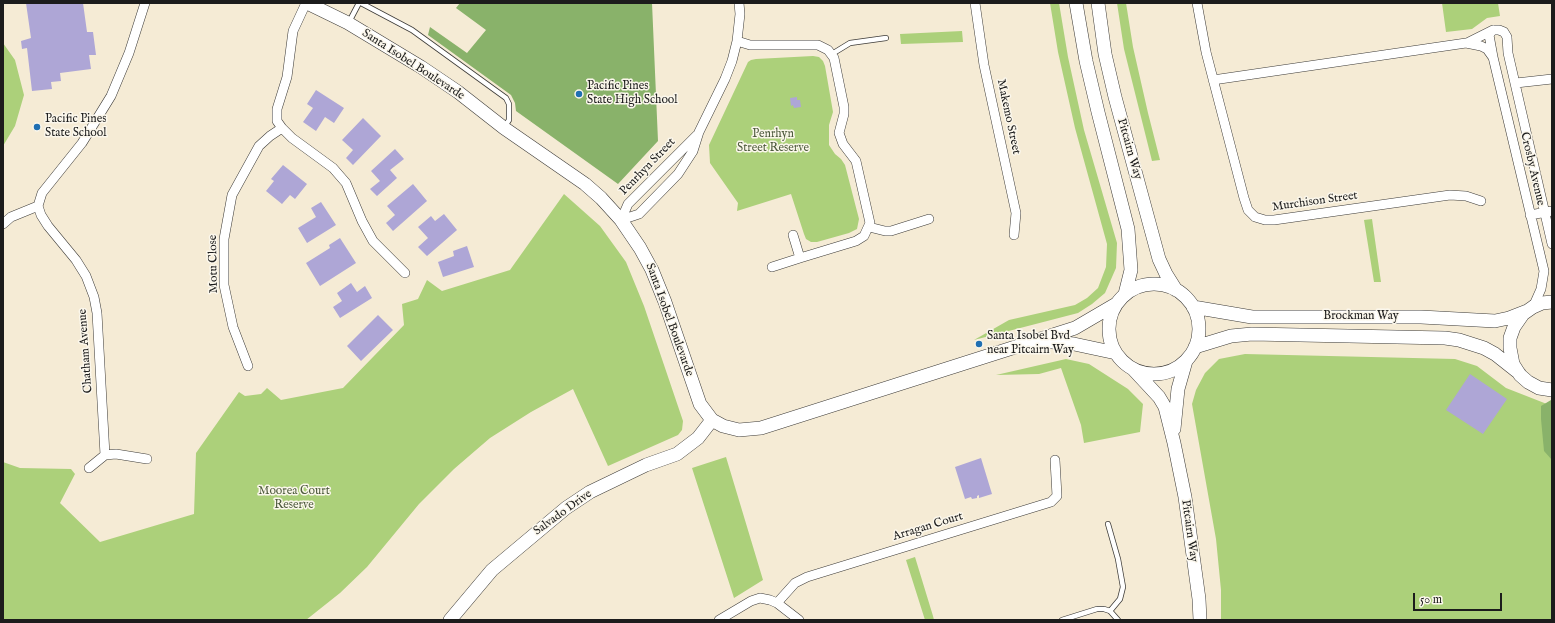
<!DOCTYPE html>
<html>
<head>
<meta charset="utf-8">
<style>
  body { margin:0 }
  #map { position:relative; width:1555px; height:623px; overflow:hidden; background:#f5ebd5; font-family:"IM FELL English",serif }
  canvas { display:block }
  .frame { position:absolute; inset:0; border:4px solid #1c1c1c; pointer-events:none }
  .scale { position:absolute; left:1413px; top:593px; width:89px; height:18px; box-sizing:border-box; border:2px solid #1c1c1c; border-top:0; padding-left:5px; font-size:12px; line-height:14px; white-space:nowrap; color:#1c1c1c; -webkit-text-stroke:3px #fbf7ec; paint-order:stroke }
</style>
</head>
<body>
<div id="map">
<canvas width="1555" height="623"></canvas>
<div class="frame"></div>
<div class="scale">50 m</div>
</div>
<script>
const g = document.querySelector('canvas').getContext('2d');
g.lineJoin = 'round';
function paint(path, color) {
  g.fillStyle = color;
  g.fill(path, 'evenodd');
}
function shape(rows) {
  const path = new Path2D();
  for (const r of rows) {
    if (r.length === 3) {
      path.moveTo(r[0] + r[2], r[1]);
      path.arc(r[0], r[1], r[2], 0, 2 * Math.PI);
      continue;
    }
    path.moveTo(r[0], r[1]);
    for (let i = 2; i < r.length; i += 2) path.lineTo(r[i], r[i + 1]);
  }
  return path;
}
function stroke(path, color, width, dash) {
  g.strokeStyle = color;
  g.lineWidth = width;
  g.lineCap = dash ? 'butt' : 'round';
  g.setLineDash(dash || []);
  g.stroke(path);
}
function drawText(font, color, halo, rows, align = 'center') {
  g.font = font + ' "IM FELL English",serif';
  g.lineWidth = 3;
  g.setLineDash([]);
  g.textBaseline = 'middle';
  g.strokeStyle = halo;
  g.fillStyle = color;
  for (const [text, x, y, turn = 0] of rows) {
    g.save();
    g.translate(x, y);
    g.rotate((+turn || 0) * Math.PI / 180);
    g.textAlign = isNaN(turn) ? turn : align;
    if (halo) g.strokeText(text, 0, 0);
    g.fillText(text, 0, 0);
    g.restore();
  }
}
paint(shape([
  [1050,3,1059,3,1068,57,1084,130,1117,243,1116,268,1105,293,1092,304,1078,313,974,340,1009,320,1075,305,1087,298,1098,288,1106,267,1107,244,1075,128,1058,52],
  [1117,3,1126,3,1133,47,1148,113,1160,160,1152,161,1124,49],
  [1442,3,1498,3,1500,16,1487,18,1472,29,1446,32],
  [962,31,963,42,901,44,900,34],
  [3,43,15,60,24,95,15,126,3,146],
  [813,56,819,57,823,61,825,66,833,112,829,125,829,145,835,154,841,159,845,165,859,219,857,229,849,233,817,242,811,242,806,239,804,234,791,194,737,211,738,203,710,163,709,145,748,62,751,60,756,59],
  [564,194,600,226,626,262,644,306,683,421,682,430,678,435,608,466,573,389,531,412,490,438,454,469,419,504,367,567,340,593,306,620,3,620,3,462,20,468,71,469,75,474,60,503,100,542,194,514,196,453,239,392,245,396,261,394,267,388,281,400,343,388,404,325,402,304,418,299,427,280,442,291,510,270],
  [1372,219,1381,282,1374,282,1364,220],
  [1245,354,1455,359,1477,366,1506,388,1552,406,1552,620,1221,620,1221,590,1216,539,1192,404,1196,390,1205,373,1219,359],
  [1066,359,1089,364,1128,389,1143,404,1140,432,1084,443,1081,425,1061,368,1039,374,996,375],
  [726,457,763,580,734,598,692,468],
  [915,557,933,616,934,620,925,620,906,560]
]), '#acd07a');
paint(shape([
  [460,3,652,3,658,141,618,184,516,111,515,103,511,95,428,35,430,27,467,53,486,30,456,8],
  [1551,400,1552,400,1552,460,1544,451,1541,419,1541,406]
]), '#89b26a');
paint(shape([
  [26,3,83,3,87,32,93,32,96,55,89,55,91,69,60,73,61,81,51,82,52,89,32,91,27,48,22,49,21,41,31,38],
  [316,90,344,108,334,123,325,117,316,131,303,122,313,108,307,104],
  [797,97,797,100,800,100,801,107,794,108,793,105,791,106,790,98],
  [363,118,381,136,353,165,346,158,353,150,342,140],
  [395,149,404,159,390,170,397,178,377,196,370,189,380,181,371,171],
  [283,165,307,184,295,199,290,195,282,204,266,191,274,181,271,179],
  [413,184,427,201,393,231,386,223,395,215,387,206],
  [321,202,336,225,307,243,298,228,316,217,311,208],
  [444,214,457,230,427,256,418,247,428,238,418,227,431,216,435,221],
  [340,238,356,263,320,286,306,263,330,248,329,245],
  [467,246,474,267,443,277,438,262,454,256,453,251],
  [351,283,357,292,365,286,372,298,340,318,333,307,342,301,337,293],
  [378,315,393,330,361,361,347,346],
  [1470,374,1507,399,1483,434,1446,410],
  [981,458,992,494,979,498,979,495,977,496,977,498,972,499,971,497,965,499,955,467]
]), '#aea6d6');
const lane = shape([
  [361,3,412,30,506,98,509,104,509,120,505,126],
  [349,22,359,3],
  [832,54,850,43,886,38],
  [1108,524,1118,559,1123,587,1120,599,1110,611],
  [1062,620,1097,609,1104,609,1110,611,1118,620]
]);
const street = shape([
  [306,3,293,31,287,77,277,109,277,121,282,128,292,138,333,168,346,183,362,221,373,241,405,273],
  [975,3,984,65,1016,213,1014,235],
  [1197,3,1206,52,1244,198,1248,210,1255,217,1265,220,1274,220,1450,195,1466,196,1481,201],
  [737,41,750,45,818,45,828,50,834,58,844,107,844,114,839,133,843,144,856,161,870,223,864,236,856,241,800,258,793,235],
  [1467,43,1493,30],
  [1213,80,1466,43,1481,46,1487,49,1492,56],
  [1516,83,1552,79],
  [1530,215,1552,211],
  [621,220,639,214,678,174,693,151,699,132,725,79,732,61,737,41,740,14,739,3],
  [621,220,628,204,697,135],
  [3,224,11,217,38,206],
  [869,227,885,231,891,231,929,219],
  [772,267,800,258],
  [1533,307,1541,289,1544,271,1493,57,1489,35,1493,30,1499,30,1504,32,1507,37,1508,53,1552,244],
  [248,366,233,327,224,285,224,239,232,195,259,146,270,136,282,128],
  [105,455,97,313,94,297,86,276,76,260,48,226,41,215,38,206,42,193,82,143,111,96,129,53,145,3],
  [89,468,105,455,116,454,147,459],
  [777,603,795,583,807,577,1051,502,1057,496,1055,460],
  [719,620,751,601,760,598,770,600,777,603,799,620]
]);
const secondary = shape([
  [307,3,348,23,421,67,458,92,504,128,585,184,601,198,621,220,640,248,652,270,665,302,700,404,712,420,723,426,739,430,761,428,1075,328,1116,304],
  [1076,3,1086,61,1098,112,1128,229,1131,270,1125,294],
  [1098,3,1105,54,1115,97,1159,259,1166,274,1176,290],
  [1154,329,45],
  [1552,302,1542,303,1533,307,1523,314,1514,327,1510,338,1510,348,1513,364,1520,375,1528,382,1539,388,1552,390],
  [1193,307,1252,317,1421,317,1495,321,1509,318,1527,311],
  [1042,341,1074,344,1116,353],
  [1195,347,1231,336,1252,334,1445,338,1459,340,1484,348,1495,354,1519,373],
  [1133,369,1159,397,1165,407,1174,443,1185,497,1199,599,1200,620],
  [1174,429,1178,389,1186,361],
  [450,620,492,570,566,508,590,492,646,465,677,454,698,438,712,420]
]);
stroke(lane, '#3d3b38', 6);
stroke(street, '#3d3b38', 10);
stroke(secondary, '#3d3b38', 14);
stroke(lane, '#fff', 4.5);
stroke(street, '#fff', 9);
stroke(secondary, '#fff', 13);
for (const [x, y, r, color] of [
  [579,94,4,"#1f6fb2"],
  [37,127,4,"#1f6fb2"],
  [979,344,4,"#1f6fb2"]
]) {
  const dot = new Path2D();
  dot.arc(x, y, r, 0, 2 * Math.PI);
  g.fillStyle = color;
  g.fill(dot);
  stroke(dot, '#fbf7ec', 1.5);
}
drawText('12px', '#1c1c1c', '#fbf7ec', [
  ["Santa Isobel Boulevarde",413,65,33],
  ["Makemo Street",1008,117,78],
  ["Pitcairn Way",1129,149,74],
  ["Penrhyn Street",648,167,-46],
  ["Crosby Avenue",1532,169,77],
  ["Murchison Street",1315,202,-8],
  ["Motu Close",214,264,-91],
  ["Brockman Way",1361,317],
  ["Santa Isobel Boulevarde",669,320,70],
  ["Chatham Avenue",86,351,-94],
  ["Salvado Drive",563,513,-36],
  ["Arragan Court",928,527,-17],
  ["Pitcairn Way",1189,531,82]
]);
drawText('12px', '#1c1c1c', '#fbf7ec', [
  ["Pacific Pines",587,87],
  ["State High School",587,101],
  ["Pacific Pines",45,120],
  ["State School",45,134],
  ["Santa Isobel Bvd",987,337],
  ["near Pitcairn Way",987,351]
], 'left');
drawText('12px', '#4e5b3d', '#fbf7ec', [
  ["Penrhyn",773,135],
  ["Street Reserve",773,149],
  ["Moorea Court",294,492],
  ["Reserve",294,506]
]);
</script>
</body>
</html>
